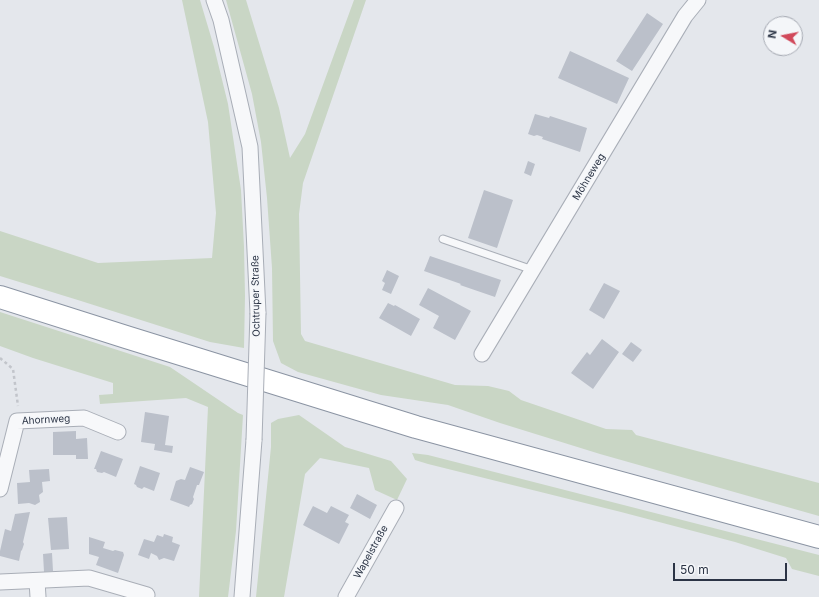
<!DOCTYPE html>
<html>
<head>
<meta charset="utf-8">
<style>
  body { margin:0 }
  #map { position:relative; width:819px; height:597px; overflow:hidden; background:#e4e7ec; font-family:Inter,sans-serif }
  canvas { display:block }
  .north { position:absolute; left:763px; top:16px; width:40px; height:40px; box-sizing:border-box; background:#f4f6f9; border:1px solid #a4a8b1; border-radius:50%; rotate:280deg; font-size:11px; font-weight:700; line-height:16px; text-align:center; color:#2b3445 }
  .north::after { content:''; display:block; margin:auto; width:14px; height:18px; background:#d1495b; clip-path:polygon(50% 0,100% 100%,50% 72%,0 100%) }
  .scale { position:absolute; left:673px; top:563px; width:114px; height:18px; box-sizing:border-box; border:2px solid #2b3445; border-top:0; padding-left:5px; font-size:12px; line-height:14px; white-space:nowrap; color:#2b3445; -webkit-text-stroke:3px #f4f6f9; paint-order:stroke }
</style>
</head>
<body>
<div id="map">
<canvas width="819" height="597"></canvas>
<div class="north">N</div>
<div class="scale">50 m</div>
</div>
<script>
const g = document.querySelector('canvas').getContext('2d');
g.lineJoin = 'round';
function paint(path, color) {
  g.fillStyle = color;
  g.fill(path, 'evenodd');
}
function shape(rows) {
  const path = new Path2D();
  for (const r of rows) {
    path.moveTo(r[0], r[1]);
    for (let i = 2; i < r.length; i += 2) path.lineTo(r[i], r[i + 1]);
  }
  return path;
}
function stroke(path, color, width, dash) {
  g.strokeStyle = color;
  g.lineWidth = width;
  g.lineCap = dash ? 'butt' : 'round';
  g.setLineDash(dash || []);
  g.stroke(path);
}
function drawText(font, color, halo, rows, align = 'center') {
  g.font = font + ' Inter,sans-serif';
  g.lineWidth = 3;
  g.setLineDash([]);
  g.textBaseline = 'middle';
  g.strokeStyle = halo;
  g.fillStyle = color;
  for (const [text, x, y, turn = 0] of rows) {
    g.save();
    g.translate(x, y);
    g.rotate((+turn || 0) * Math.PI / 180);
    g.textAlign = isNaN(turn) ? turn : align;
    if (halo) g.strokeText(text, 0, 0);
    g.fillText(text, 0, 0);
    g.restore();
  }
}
paint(shape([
  [182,0,200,0,214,47,228,104,241,190,244,247,245,296,244,348,210,342,81,301,0,276,0,231,98,263,212,258,216,213,208,122],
  [226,0,246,0,279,108,290,158,305,134,354,0,366,0,303,183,299,214,301,334,305,341,455,385,488,386,509,391,521,400,606,429,632,430,636,435,819,483,819,516,600,454,500,423,448,405,381,395,298,372,281,363,273,341,272,268,267,198,261,142,252,94],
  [0,312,170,367,238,413,243,415,236,531,228,597,199,597,208,407,186,398,100,404,99,395,113,394,113,383,33,358,0,346],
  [299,415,345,447,391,461,407,479,397,500,375,490,369,468,320,458,305,474,284,597,256,597,271,447,271,423,278,419],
  [412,453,428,455,819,555,819,576,792,569,786,558,735,542,621,512,428,464,415,460]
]), '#c9d6c5');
paint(shape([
  [647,13,663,24,632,71,616,61],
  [570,51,629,78,617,104,558,78],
  [535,114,549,118,550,116,587,128,580,152,542,139,543,137,537,135,534,136,528,134],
  [528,161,535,164,531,176,524,173],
  [484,190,513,200,497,248,468,238],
  [430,256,501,280,495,297,460,285,461,284,424,271],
  [387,270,399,276,391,294,382,290,385,283,382,281],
  [604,283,620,291,604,319,589,310],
  [428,288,471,311,455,340,433,328,439,316,419,305],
  [388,303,394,306,395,305,420,319,411,336,379,318],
  [602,339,619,352,593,389,571,373,587,352,590,355],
  [631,342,642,350,633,362,622,354],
  [145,412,169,416,165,445,173,446,172,453,154,450,155,444,141,442],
  [76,431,76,439,87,438,88,459,76,459,76,455,53,455,53,432],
  [101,451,123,459,116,477,104,472,102,473,97,472,96,469,94,469],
  [140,466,160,473,154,491,144,487,142,489,137,487,136,485,134,484],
  [190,467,204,472,199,485,197,485,193,497,194,499,192,504,190,505,189,507,170,500,176,481,181,479,185,480],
  [49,469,50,481,42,482,43,492,39,495,40,502,35,505,29,503,18,504,17,483,30,482,29,470],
  [357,494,377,505,370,519,350,508],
  [313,506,327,513,331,506,349,515,345,522,349,524,339,544,303,525],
  [30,512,23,542,24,544,22,550,21,551,19,561,0,556,0,551,5,529,11,531,15,514],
  [67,517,69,549,51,550,48,518],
  [164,534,173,537,172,542,180,545,174,561,164,558,159,560,157,556,151,553,149,559,138,555,144,539,154,542,157,535,163,537],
  [89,537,105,542,103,548,113,551,115,550,123,552,124,555,118,573,96,565,99,557,89,554],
  [52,553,53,571,44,572,43,554]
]), '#bbc0ca');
const service = shape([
  [443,239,533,270]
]);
const minor = shape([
  [214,0,221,20,250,147,258,313],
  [482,354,685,16,698,0],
  [0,489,17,421,84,418,118,432],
  [37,581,38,597],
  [0,582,89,578,147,595],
  [242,597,254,440],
  [346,597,396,508]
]);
const trunk = shape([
  [0,297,126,337,416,427,819,537]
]);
stroke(service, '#a9aeb7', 9);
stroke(minor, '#a9aeb7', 17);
stroke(trunk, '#8b94a3', 24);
stroke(shape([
  [0,358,13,369,18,406]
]), '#c2c5cb', 2.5, [3, 3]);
stroke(service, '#f7f8fa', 7);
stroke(minor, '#f7f8fa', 15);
stroke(trunk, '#fff', 22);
const minorBridge = shape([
  [254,440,258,313]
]);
stroke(minorBridge, '#a9aeb7', 17, []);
stroke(minorBridge, '#f7f8fa', 15);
drawText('10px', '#2b3445', '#f4f6f9', [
  ["Möhneweg",589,177,-59],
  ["Ochtruper Straße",256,296,-91],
  ["Ahornweg",46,420,-3],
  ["Wapelstraße",371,552,-61]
]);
</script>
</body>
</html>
